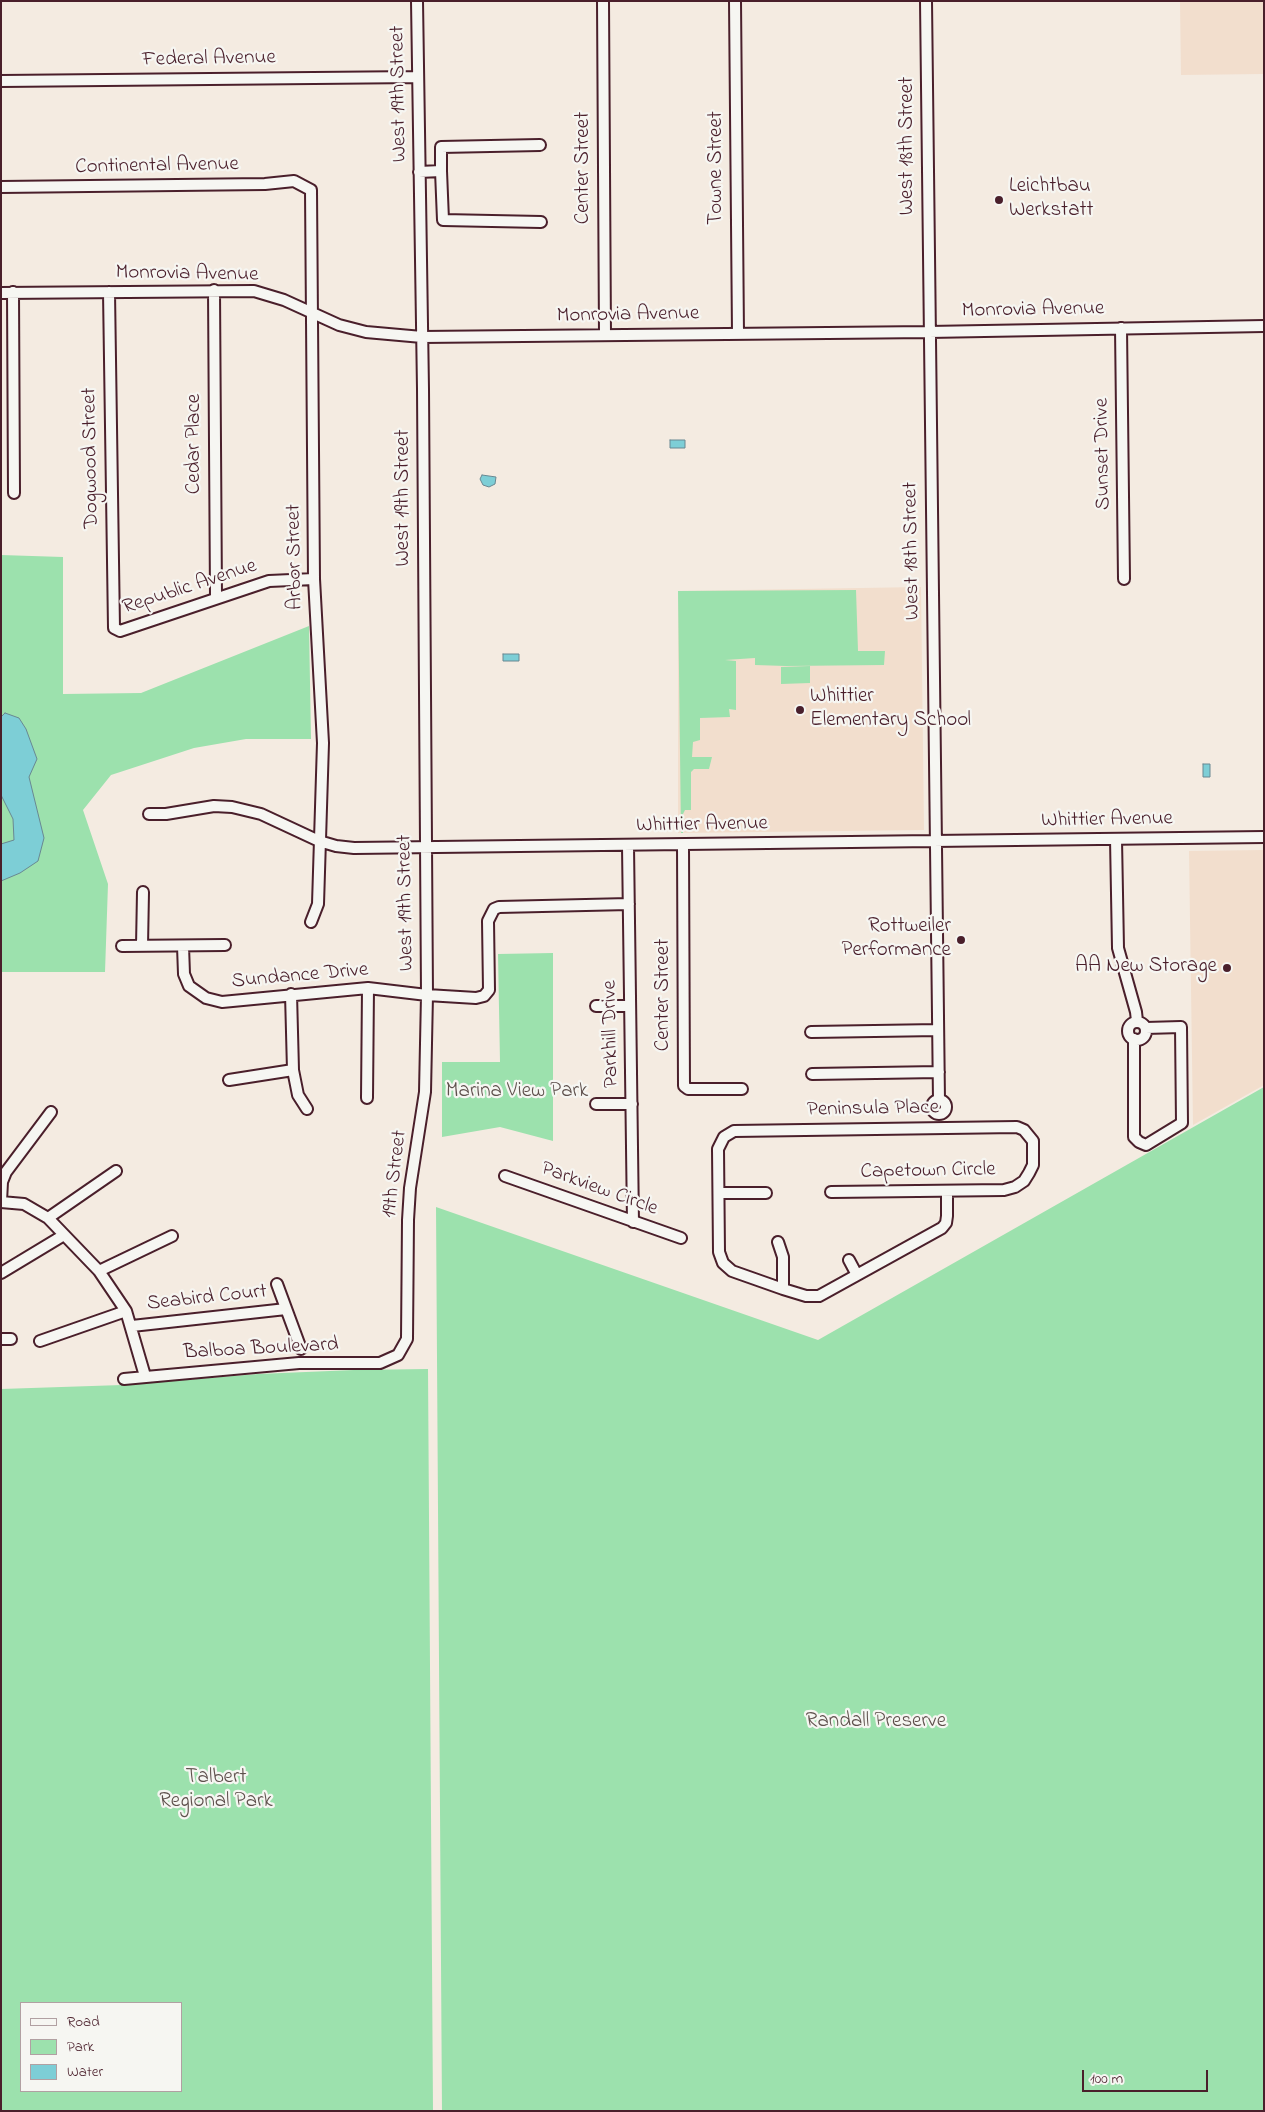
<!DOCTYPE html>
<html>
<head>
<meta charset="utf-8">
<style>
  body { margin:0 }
  #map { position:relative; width:1265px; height:2112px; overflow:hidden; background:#f4ebe1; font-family:"Indie Flower",sans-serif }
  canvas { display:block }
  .frame { position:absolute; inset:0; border:2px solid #4a1f2b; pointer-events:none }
  .legend { position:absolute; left:20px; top:2002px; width:162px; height:90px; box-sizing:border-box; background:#f6f6f2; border:1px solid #b1a0a2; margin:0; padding:6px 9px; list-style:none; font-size:15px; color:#4a1f2b }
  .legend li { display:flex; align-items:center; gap:10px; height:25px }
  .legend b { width:25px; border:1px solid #b1a0a2 }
  .scale { position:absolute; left:1082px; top:2070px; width:126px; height:22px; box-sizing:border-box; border:2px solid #4a1f2b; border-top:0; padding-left:6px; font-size:15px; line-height:18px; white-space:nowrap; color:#4a1f2b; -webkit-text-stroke:4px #f6f6f2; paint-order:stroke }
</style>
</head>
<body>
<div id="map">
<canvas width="1265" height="2112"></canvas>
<div class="frame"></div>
<ul class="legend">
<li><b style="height:6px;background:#f6f6f2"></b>Road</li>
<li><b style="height:14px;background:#9ce1ad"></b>Park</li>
<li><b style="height:14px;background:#7dced6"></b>Water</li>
</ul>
<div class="scale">100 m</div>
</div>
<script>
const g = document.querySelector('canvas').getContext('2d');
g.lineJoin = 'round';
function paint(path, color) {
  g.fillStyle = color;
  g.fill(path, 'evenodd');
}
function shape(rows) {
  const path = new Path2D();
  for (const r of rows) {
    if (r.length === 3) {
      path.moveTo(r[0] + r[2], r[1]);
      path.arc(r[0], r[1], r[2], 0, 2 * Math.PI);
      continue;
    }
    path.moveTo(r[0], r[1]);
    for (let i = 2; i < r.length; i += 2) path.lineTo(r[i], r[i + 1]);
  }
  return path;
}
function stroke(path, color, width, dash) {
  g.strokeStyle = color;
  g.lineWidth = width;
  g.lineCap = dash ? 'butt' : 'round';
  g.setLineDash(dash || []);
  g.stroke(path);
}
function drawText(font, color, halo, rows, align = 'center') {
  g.font = font + ' "Indie Flower",sans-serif';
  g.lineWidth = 4.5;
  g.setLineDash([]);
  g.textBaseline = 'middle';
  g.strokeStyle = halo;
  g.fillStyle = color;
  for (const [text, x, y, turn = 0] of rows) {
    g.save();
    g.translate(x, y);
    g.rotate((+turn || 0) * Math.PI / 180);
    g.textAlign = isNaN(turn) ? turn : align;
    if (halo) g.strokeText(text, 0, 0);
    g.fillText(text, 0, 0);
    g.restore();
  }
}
paint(shape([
  [1180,1,1264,1,1264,74,1181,75],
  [921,587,924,830,678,833,678,591],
  [1264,850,1264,1085,1193,1125,1189,851]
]), '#f2decd');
paint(shape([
  [1,555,63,557,63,694,141,693,309,626,311,739,246,739,194,748,111,775,83,810,108,884,105,972,1,972],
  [856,590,858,651,885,651,884,665,786,666,755,665,755,658,725,660,736,661,736,710,729,709,730,717,700,718,700,740,693,742,692,757,712,757,709,769,694,769,691,772,691,810,685,810,683,814,683,833,681,833,678,591],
  [810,666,810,683,781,684,781,667],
  [553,953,553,1141,500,1127,442,1137,442,1062,500,1062,498,954],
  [1264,1087,1264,2111,442,2111,436,1207,818,1340],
  [428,1369,433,2111,1,2111,1,1389,122,1385,258,1374,354,1370],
  [181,2003,181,2091,21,2091,21,2003]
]), '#9ce1ad');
const water = shape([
  [670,440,685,440,685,448,670,448,670,440],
  [482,475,496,477,495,484,489,487,483,485,480,479,482,475],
  [503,654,519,654,519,661,503,661,503,654],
  [5,713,19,718,26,729,37,759,29,777,44,838,38,861,20,873,1,881,1,844,14,840,13,819,1,795,1,717,5,713],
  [1203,764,1210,764,1210,777,1203,777,1203,764]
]);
paint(water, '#7dced6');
stroke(water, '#698892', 1);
const minor = shape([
  [603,1,605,335],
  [735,1,738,334],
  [926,1,939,1100],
  [1,81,418,77],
  [540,145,441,147,441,171,443,220,541,222],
  [419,172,441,171],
  [1,187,265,184,294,181,311,190,314,579,323,743,318,904,311,922],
  [214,290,216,597],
  [13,292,14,493],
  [109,292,114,628,120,631,269,581,314,579],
  [1,293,254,291,284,300,339,325,366,332,422,337,929,332,1264,326],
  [1121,328,1124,579],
  [149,814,166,814,214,806,232,807,261,814,319,841,336,846,354,848,1264,837],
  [1116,839,1118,948,1136,1012,1137,1021],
  [683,845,684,1086,688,1089,742,1089],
  [628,846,633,1222],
  [122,946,225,945],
  [142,946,143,892],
  [183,946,184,974,189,986,206,998,222,1002,368,988,427,995,476,998,484,996,489,990,488,921,494,909,499,907,629,904],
  [291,994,293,1070,298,1095,307,1109],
  [596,1006,630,1006],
  [1137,1031,9],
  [811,1032,938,1030],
  [1134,1039,1134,1137,1139,1142,1146,1145,1182,1123,1181,1027,1146,1028],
  [812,1074,939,1072],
  [229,1080,293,1070],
  [367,1098,368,988],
  [939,1107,7],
  [596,1104,632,1104],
  [505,1176,681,1238],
  [831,1192,1004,1190,1015,1187,1024,1181,1029,1173,1033,1165,1033,1141,1024,1130,1017,1127,734,1131,724,1137,718,1149,719,1252,723,1263,732,1271,783,1289,806,1296,819,1296,942,1228,946,1223,947,1216,947,1191],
  [719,1193,766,1193],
  [1,1202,24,1204,48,1218,99,1271,126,1311,145,1376],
  [1,1202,2,1182,6,1172,51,1112],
  [48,1218,116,1171],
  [778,1242,783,1257,783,1289],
  [849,1260,857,1275],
  [99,1271,172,1236],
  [1,1273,64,1235],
  [277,1284,301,1349],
  [132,1326,286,1309],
  [1,1339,11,1339],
  [40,1341,126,1311],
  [124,1379,299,1363,380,1363,398,1355,407,1339,408,1220,410,1188,425,1092,427,995,423,389,417,1]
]);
stroke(minor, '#4a1f2b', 14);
stroke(minor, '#f6f6f2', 10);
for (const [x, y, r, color] of [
  [999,200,5,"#4a1f2b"],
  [800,710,5,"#4a1f2b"],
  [961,940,5,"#4a1f2b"],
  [1227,968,5,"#4a1f2b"]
]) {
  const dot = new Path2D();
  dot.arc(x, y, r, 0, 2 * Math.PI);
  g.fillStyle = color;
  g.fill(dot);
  stroke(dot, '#f6f6f2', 2);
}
drawText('21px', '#4a1f2b', '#f6f6f2', [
  ["Federal Avenue",209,60,-1],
  ["West 19th Street",400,94,-91],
  ["West 18th Street",909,146,-90],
  ["Continental Avenue",157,167,-1],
  ["Center Street",585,168,-90],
  ["Towne Street",718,168,-90],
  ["Monrovia Avenue",187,275,1],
  ["Monrovia Avenue",1033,311,-1],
  ["Monrovia Avenue",628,316,-1],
  ["Cedar Place",196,444,-90],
  ["Sunset Drive",1104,454,-91],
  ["Dogwood Street",92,458,-91],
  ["West 19th Street",405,498,-90],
  ["West 18th Street",913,551,-91],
  ["Arbor Street",296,557,-91],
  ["Republic Avenue",190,588,-18],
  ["Whittier Avenue",1107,821,-1],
  ["Whittier Avenue",702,826,-1],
  ["West 19th Street",407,903,-91],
  ["Sundance Drive",300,977,-5],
  ["Center Street",665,995,-90],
  ["Parkhill Drive",612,1034,-91],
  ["Peninsula Place",873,1110,-1],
  ["Capetown Circle",928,1172,-1],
  ["19th Street",396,1174,-83],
  ["Parkview Circle",599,1190,20],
  ["Seabird Court",207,1299,-6],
  ["Balboa Boulevard",261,1350,-3]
]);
drawText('21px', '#4a1f2b', '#f6f6f2', [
  ["Leichtbau",1009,188],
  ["Werkstatt",1009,212],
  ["Whittier",810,698],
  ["Elementary School",810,722],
  ["Rottweiler",951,928,"right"],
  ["Performance",951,952,"right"],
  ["AA New Storage",1217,968,"right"]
], 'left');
drawText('21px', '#5e504c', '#f6f6f2', [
  ["Marina View Park",517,1093],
  ["Randall Preserve",876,1723],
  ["Talbert",216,1779],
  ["Regional Park",216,1803]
]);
</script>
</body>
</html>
